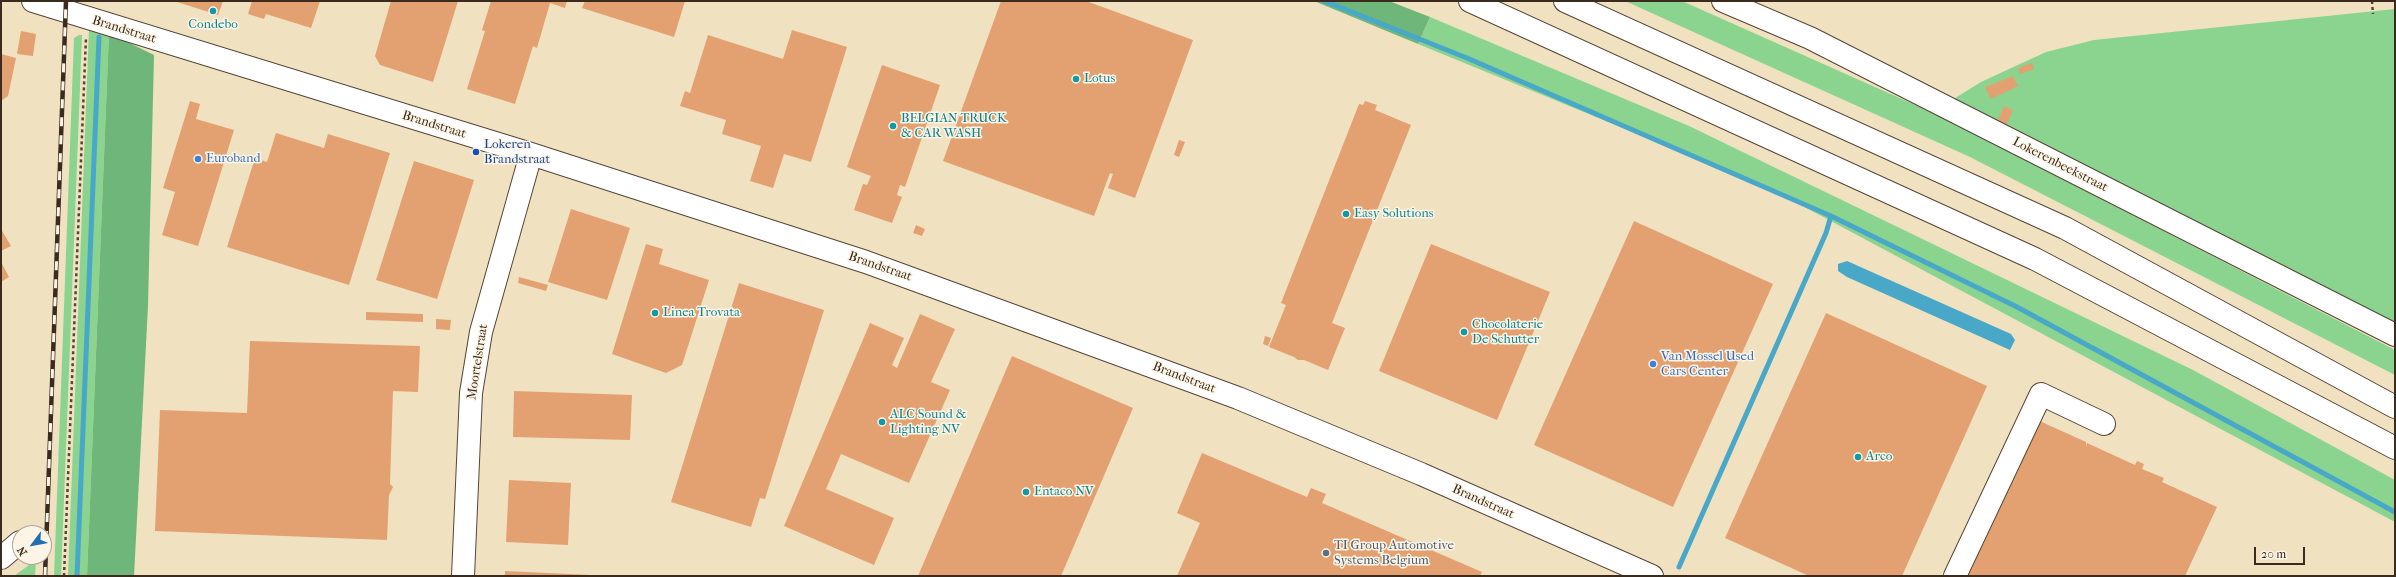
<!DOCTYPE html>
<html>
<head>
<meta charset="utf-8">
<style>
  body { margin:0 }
  #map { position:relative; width:2396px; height:577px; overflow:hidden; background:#f0e1c1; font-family:"IM FELL French Canon",serif }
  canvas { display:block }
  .frame { position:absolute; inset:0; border:2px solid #3b2a1e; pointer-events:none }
  .north { position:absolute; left:12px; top:525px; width:40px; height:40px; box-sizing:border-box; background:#fcf5e5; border:1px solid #afa495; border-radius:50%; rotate:238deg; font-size:11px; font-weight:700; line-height:16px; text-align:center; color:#3b2a1e }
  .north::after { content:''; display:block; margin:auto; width:14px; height:18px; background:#1f6fb2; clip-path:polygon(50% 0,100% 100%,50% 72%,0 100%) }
  .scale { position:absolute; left:2254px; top:547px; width:51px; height:18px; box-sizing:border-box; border:2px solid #3b2a1e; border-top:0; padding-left:5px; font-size:12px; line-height:14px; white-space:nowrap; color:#3b2a1e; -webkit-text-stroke:3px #fcf5e5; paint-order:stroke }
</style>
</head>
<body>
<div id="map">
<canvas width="2396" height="577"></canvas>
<div class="frame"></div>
<div class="north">N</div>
<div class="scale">20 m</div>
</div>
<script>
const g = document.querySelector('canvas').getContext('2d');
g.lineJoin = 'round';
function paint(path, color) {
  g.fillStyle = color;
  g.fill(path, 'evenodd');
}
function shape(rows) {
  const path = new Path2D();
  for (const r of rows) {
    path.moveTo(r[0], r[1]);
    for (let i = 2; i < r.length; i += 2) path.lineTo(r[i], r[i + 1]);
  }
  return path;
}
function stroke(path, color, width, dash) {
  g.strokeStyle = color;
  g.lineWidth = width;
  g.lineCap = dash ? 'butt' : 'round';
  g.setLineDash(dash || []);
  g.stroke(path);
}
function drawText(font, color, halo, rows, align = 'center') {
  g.font = font + ' "IM FELL French Canon",serif';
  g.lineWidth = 3;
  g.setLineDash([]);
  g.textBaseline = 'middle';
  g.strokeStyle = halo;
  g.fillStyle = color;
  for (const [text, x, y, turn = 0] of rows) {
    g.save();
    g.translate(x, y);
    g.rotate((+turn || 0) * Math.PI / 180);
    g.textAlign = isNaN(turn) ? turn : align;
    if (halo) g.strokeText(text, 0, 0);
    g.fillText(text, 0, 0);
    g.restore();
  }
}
paint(shape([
  [1625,1,1682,1,1940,116,2395,350,2395,375,1970,157],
  [2395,9,2395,328,1952,100,1981,82,2046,52,2094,40],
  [1430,17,1689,126,2193,370,2395,480,2395,522,1767,187,1418,44],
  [89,28,109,33,87,576,68,576],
  [79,35,82,35,61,576,54,576,74,38],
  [36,560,35,576,14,576]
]), '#8ad490');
paint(shape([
  [1314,1,1389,1,1430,17,1418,44],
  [109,33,154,55,148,306,134,576,87,576]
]), '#6fb67a');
paint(shape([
  [1847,261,2011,334,2015,340,2010,350,1847,277,1838,271,1838,264]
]), '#49a7c7');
stroke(shape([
  [1324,1,1467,58,1831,216],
  [1679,567,1826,233,1831,216,2017,307,2395,512],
  [77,576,99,37]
]), '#49a7c7', 5);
paint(shape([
  [174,1,223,1,218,15],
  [252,1,320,1,311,28,266,14,264,19,248,14],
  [391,1,458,1,433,82,380,65,375,56],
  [491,1,567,1,565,8,550,3,537,48,533,46,515,104,467,89,485,31,482,30],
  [585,1,685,1,674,37,582,8],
  [1001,1,1086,1,1193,40,1135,198,1108,188,1113,174,1110,173,1094,216,943,161],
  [792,30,847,47,811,162,784,154,773,188,750,181,761,146,722,134,726,120,680,106,685,91,690,93,708,35,783,59],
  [21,31,36,34,33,56,17,54],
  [1,54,16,58,8,96,1,101],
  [2032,63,2034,69,2020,74,2018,68],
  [882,65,940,85,905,187,900,185,897,195,902,197,892,223,854,210,863,184,867,185,871,176,847,167],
  [2013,76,2018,86,1991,99,1985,87],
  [190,101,200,104,196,119,234,130,198,246,162,235,175,192,163,188],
  [1365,101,1377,105,1375,110,1411,125,1332,323,1345,328,1328,370,1304,360,1298,360,1294,357,1269,347,1286,305,1281,303,1359,104,1363,105],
  [2004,106,2013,110,2007,124,1998,120],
  [276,133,324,148,328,134,390,153,349,285,227,247,255,158,267,162],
  [1179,140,1185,142,1179,157,1174,155],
  [414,161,474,180,437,299,376,280],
  [571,209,630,228,607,300,548,282],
  [1634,221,1773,284,1673,507,1534,445],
  [916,225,925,229,922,236,913,233],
  [1,229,11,246,1,251],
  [646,244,663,249,659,264,709,280,682,365,666,373,612,354],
  [1431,244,1550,292,1497,420,1379,371],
  [1,262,9,277,1,282],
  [519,277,548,285,546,291,518,283],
  [739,283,824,310,765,499,760,498,751,527,671,502],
  [366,312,423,314,423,322,366,320],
  [1826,313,1987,386,1902,576,1809,576,1725,538],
  [920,314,955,329,931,382,950,390,909,483,841,454,826,489,894,518,874,565,784,526,870,323,904,338,892,365,897,368],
  [436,319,451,320,450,330,436,329],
  [1265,336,1271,338,1268,346,1263,344],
  [250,341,420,346,418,392,393,391,390,484,393,487,389,495,387,540,155,531,160,410,247,413],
  [1012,356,1133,408,1061,576,918,576],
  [514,391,632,395,630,440,513,437],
  [2033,418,2086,442,2086,447,2087,443,2135,465,2137,461,2144,464,2142,469,2164,478,2162,482,2217,507,2185,576,1967,576,2029,440],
  [1202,453,1307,497,1311,488,1326,494,1322,503,1482,572,1480,576,1177,576,1200,523,1177,513],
  [509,480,571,483,568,545,506,542],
  [505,571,591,575,591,576,505,576]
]), '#e3a171');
const minor = shape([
  [33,1,531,154,866,262,1238,398,1421,474,1652,576],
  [1723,1,1810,38,2395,335],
  [1,558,20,542],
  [463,576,471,393,481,332,531,154],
  [1955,576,2041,394,2104,424]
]);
const highway = shape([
  [1470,1,2035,259,2395,448],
  [1565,1,2065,228,2395,407]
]);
stroke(minor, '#564536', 24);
stroke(highway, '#564536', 24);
stroke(shape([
  [2372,1,2373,14],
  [64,576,86,37]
]), '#564536', 2.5, [3, 3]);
stroke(minor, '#fff', 22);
stroke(highway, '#fff', 22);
const rail = shape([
  [45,576,66,1]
]);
stroke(rail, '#3b2a1e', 4.5);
stroke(rail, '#fcf5e5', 3, [9]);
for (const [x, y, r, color] of [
  [213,11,4,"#0f9aa8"],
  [1076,79,4,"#0f9aa8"],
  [893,126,4,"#0f9aa8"],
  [476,152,4,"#1a4fb4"],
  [198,159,4,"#3f7fe0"],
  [1346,214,4,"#0f9aa8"],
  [655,313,4,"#0f9aa8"],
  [1464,332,4,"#0f9aa8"],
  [1653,364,4,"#3f7fe0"],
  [882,422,4,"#0f9aa8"],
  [1858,457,4,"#0f9aa8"],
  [1026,492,4,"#0f9aa8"],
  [1326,553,4,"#5c6f8a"]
]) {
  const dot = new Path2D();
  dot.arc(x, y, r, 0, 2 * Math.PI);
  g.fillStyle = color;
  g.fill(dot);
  stroke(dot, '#fcf5e5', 1.5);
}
drawText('13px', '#0d838f', '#fcf5e5', [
  ["Condebo",213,25,"center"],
  ["Lotus",1084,79],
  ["BELGIAN TRUCK",901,119],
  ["& CAR WASH",901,134],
  ["Easy Solutions",1354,214],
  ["Linea Trovata",663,313],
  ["Chocolaterie",1472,325],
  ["De Schutter",1472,340],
  ["ALC Sound &",890,415],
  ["Lighting NV",890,430],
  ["Arco",1866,457],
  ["Entaco NV",1034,492]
], 'left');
drawText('13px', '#3b2a1e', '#fcf5e5', [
  ["Brandstraat",124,30,17],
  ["Brandstraat",434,125,17],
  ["Lokerenbeekstraat",2060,165,27],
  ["Brandstraat",880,267,19],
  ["Moortelstraat",478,362,-81],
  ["Brandstraat",1184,378,21],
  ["Brandstraat",1483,502,24]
]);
drawText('13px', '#164399', '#fcf5e5', [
  ["Lokeren",484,145],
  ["Brandstraat",484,160]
], 'left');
drawText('13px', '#366cbe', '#fcf5e5', [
  ["Euroband",206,159],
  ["Van Mossel Used",1661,357],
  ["Cars Center",1661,372]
], 'left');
drawText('13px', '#4e5e75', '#fcf5e5', [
  ["TI Group Automotive",1334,546],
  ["Systems Belgium",1334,561]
], 'left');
</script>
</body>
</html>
